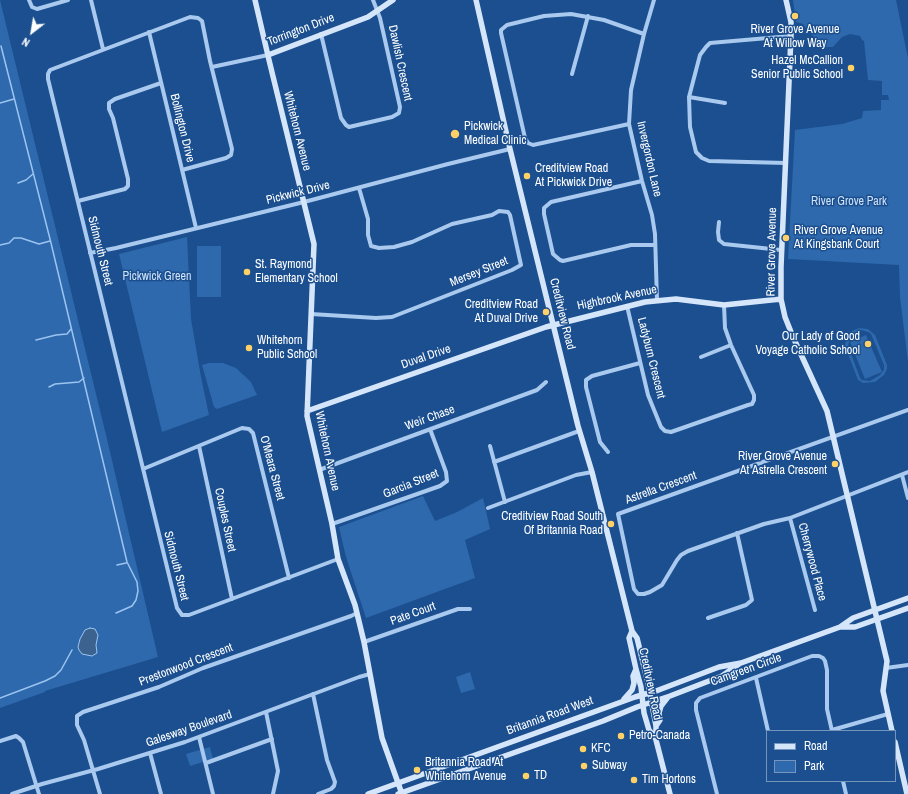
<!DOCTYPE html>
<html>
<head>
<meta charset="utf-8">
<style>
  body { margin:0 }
  #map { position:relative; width:908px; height:794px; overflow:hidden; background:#1b4f8f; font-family:"Archivo Narrow",sans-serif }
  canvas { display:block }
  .legend { position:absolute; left:766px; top:730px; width:130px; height:52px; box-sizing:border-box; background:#1b4f8f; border:1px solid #7695bc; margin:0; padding:5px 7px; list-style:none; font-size:12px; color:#fff }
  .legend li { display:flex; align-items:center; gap:8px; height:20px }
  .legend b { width:20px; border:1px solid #7695bc }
  .north { position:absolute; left:12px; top:12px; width:40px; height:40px; -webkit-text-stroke:3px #1b4f8f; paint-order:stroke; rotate:211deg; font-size:11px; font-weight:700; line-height:16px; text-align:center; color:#fff }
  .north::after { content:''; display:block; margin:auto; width:14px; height:18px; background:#fff; clip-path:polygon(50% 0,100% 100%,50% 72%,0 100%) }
</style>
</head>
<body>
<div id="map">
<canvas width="908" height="794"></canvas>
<ul class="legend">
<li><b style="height:5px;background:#d6e6fa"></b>Road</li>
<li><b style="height:11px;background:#2e69ad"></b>Park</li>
</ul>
<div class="north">N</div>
</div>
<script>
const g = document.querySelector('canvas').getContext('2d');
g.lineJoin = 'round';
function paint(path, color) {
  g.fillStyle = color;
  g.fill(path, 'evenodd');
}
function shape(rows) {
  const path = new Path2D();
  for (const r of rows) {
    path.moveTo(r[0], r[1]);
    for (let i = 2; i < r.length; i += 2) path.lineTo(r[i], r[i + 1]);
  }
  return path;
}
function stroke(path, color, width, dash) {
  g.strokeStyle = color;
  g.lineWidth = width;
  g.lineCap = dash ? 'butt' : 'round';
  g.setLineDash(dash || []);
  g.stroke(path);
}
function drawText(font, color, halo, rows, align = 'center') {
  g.font = font + ' "Archivo Narrow",sans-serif';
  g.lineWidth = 3;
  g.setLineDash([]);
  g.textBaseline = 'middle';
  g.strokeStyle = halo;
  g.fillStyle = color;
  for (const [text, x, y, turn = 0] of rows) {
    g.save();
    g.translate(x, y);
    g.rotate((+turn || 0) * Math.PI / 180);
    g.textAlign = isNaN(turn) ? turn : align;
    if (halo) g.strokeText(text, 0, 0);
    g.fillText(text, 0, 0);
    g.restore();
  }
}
paint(shape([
  [0,0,107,439,158,657,45,691,45,692,0,708],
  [793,0,896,0,908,58,908,362,900,297,899,265,788,259,795,130,842,124,862,118,863,111,881,110,881,100,889,100,888,95,882,95,882,81,868,80,864,41,862,40,860,36,850,34,842,37,833,47,822,47,803,24,796,22],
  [187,237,191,319,201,377,209,415,162,432,119,254],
  [197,246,221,246,221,297,197,297],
  [859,328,868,329,875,335,887,365,887,369,884,375,875,382,863,383,858,380,845,346,847,336,850,332],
  [861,330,868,332,871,334,884,365,884,370,880,375,870,381,862,380,860,378,848,346,850,337,853,334],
  [866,335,882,372,865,379,850,342],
  [209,363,223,363,236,368,251,382,257,395,217,409,214,407,202,365],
  [423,496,435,521,457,512,483,498,490,529,465,540,475,578,366,618,346,557,339,527],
  [470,672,475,689,461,693,456,677],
  [210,747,213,759,190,766,186,754]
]), '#2e69ad');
const water = shape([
  [90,628,95,629,98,635,96,645,97,653,92,656,82,654,79,650,78,647,80,639,85,630,90,628]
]);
paint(water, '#3c6290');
stroke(water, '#9cc4f0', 1);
stroke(shape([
  [1,46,51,243,127,562,137,582,138,591,136,600,132,606,116,613],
  [0,103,14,99],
  [18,183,26,180,33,174],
  [0,245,9,243,14,238,21,238,39,244,50,241],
  [36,340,56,335,67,334,71,329],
  [49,387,55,384,79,382,84,378],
  [117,565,126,563],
  [0,698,45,681,55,676,61,670,72,650]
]), '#9cc4f0', 1.5);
stroke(shape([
  [29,0,32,7,37,9,68,0],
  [91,0,103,49],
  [654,0,644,34,631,90,629,124,642,181,652,215,655,234,657,300],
  [149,32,196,228],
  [321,34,341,118,346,125,349,127,392,117,399,113,400,107,380,18,373,0],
  [212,67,268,55],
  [572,74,588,16],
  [689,97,725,103],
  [629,124,533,145,528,143,525,138,501,33,501,30,507,25,544,16,571,14,604,20,644,34],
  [786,163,709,161,702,158,696,152,690,127,689,97,700,55,706,47,710,43,791,36],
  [182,170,226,158,231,155,232,149,210,61,202,21,198,18,190,17,50,70,48,74,48,79,177,608,182,615,189,615,338,559],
  [642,181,551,202,544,208,544,214,553,254,560,260,563,261,631,245,655,245],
  [78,201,125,189,128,186,128,179,113,118,109,109,109,103,115,99,161,83],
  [719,222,718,232,719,240,724,244,781,250],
  [90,253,116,248,304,202,448,164,510,149],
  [627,306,648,395,661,427,665,431,671,432,748,405,752,404,754,400,754,395,731,345,725,328,724,305],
  [311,314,376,318,392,317,512,270,521,265,510,215,508,212,499,211,492,215,452,224,412,242,394,247,379,248,371,246,368,235,368,219,359,188],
  [701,357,731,345],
  [908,410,618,514,634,589,638,594,644,594,650,592,662,585,677,560,681,555,688,551,764,524,790,518,908,472],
  [199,446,232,599],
  [490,446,505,502],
  [608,452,600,442,586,387,586,380,592,376,640,363],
  [494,462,579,431],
  [143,469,242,428,249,429,253,433,289,578],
  [319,470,537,390,546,382],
  [902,475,908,498],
  [488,508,576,475,592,472],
  [790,518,815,610],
  [332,524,440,486,447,481,446,472,430,429],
  [708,618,746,605,752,600,737,533],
  [364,642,458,609,470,609],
  [886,668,908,665],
  [756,678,768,731],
  [313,694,327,760,335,782,334,786,331,789,318,794],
  [266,712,278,771,273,794],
  [832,730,888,714],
  [199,737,213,794],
  [0,741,16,736,19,738,23,742,39,794],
  [150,753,161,794],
  [206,763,272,739],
  [843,781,846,794],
  [12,794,42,784,98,769,185,742,359,677,370,674],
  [100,794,84,740,77,725,77,716,83,712,159,687,203,668,351,616,357,613],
  [717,794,696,710,696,703,700,698,812,656,819,656,823,658,825,661,827,670,827,709,832,731]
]), '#a9c9ee', 4);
stroke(shape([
  [255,0,269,60,314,244,307,416,332,524,338,559,355,605,364,642,382,738,402,794],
  [476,0,510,149,578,426,592,472,632,631,637,638,648,683,656,726,656,740,670,794],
  [786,0,791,22,791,36,781,267,781,299,785,317,793,337,827,411,887,661,883,691,892,731],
  [268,55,368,17,393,0],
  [307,411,546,327,645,302,676,299,724,305,781,299],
  [840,627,855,627,908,608],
  [632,631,629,638,636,669,641,687,644,713,649,730,656,739],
  [624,699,632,690,634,683,633,676,636,669],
  [656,726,660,720,659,713,661,706,668,697],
  [895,742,907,794],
  [368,794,635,697,656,691,719,667,741,663,840,627,853,618,908,598],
  [398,794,603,721,637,707,670,696,722,676,739,664]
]), '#d6e6fa', 5.5);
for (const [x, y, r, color] of [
  [795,16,4,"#ffd166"],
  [851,68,4,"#ffd166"],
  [455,134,5,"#ffd166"],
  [527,176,4,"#ffd166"],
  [786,238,4,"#ffd166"],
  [247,272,4,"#ffd166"],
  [546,312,4,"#ffd166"],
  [868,344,4,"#ffd166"],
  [249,348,4,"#ffd166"],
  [835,464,4,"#ffd166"],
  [611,524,4,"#ffd166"],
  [621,736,4,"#ffd166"],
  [583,749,4,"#ffd166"],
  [584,766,4,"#ffd166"],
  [417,770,4,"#ffd166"],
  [526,776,4,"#ffd166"],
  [634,780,4,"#ffd166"]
]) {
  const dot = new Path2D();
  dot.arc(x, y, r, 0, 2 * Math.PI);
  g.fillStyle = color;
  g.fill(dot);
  stroke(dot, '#1b4f8f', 1.5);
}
drawText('12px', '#fff', '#1b4f8f', [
  ["Torrington Drive",301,30,-21],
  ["Dawlish Crescent",400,63,78],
  ["Bollington Drive",182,128,76],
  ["Whitehorn Avenue",297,131,76],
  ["Invergordon Lane",649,159,77],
  ["Pickwick Drive",298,193,-14],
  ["Sidmouth Street",100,251,76],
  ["River Grove Avenue",772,252,-89],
  ["Mersey Street",479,272,-22],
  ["Highbrook Avenue",617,298,-12],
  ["Creditview Road",562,314,76],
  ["Duval Drive",426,357,-19],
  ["Ladyburn Crescent",651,358,76],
  ["Weir Chase",430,418,-20],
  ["Whitehorn Avenue",327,451,78],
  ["O'Meara Street",272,468,75],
  ["Garcia Street",411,484,-22],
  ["Astrella Crescent",661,488,-20],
  ["Couples Street",225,520,78],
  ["Cherrywood Place",812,562,75],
  ["Sidmouth Street",176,566,76],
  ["Pate Court",413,614,-20],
  ["Prestonwood Crescent",186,665,-21],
  ["Camgreen Circle",746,670,-20],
  ["Creditview Road",650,684,78],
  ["Britannia Road West",550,716,-20],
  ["Galesway Boulevard",189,729,-19]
]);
drawText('12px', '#fff', '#1b4f8f', [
  ["River Grove Avenue",795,30,"center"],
  ["At Willow Way",795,44,"center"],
  ["Hazel McCallion",843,61,"right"],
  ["Senior Public School",843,75,"right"],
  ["Pickwick",464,127],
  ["Medical Clinic",464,141],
  ["Creditview Road",535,169],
  ["At Pickwick Drive",535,183],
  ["River Grove Avenue",794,231],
  ["At Kingsbank Court",794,245],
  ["St. Raymond",255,265],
  ["Elementary School",255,279],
  ["Creditview Road",538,305,"right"],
  ["At Duval Drive",538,319,"right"],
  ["Our Lady of Good",860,337,"right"],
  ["Voyage Catholic School",860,351,"right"],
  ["Whitehorn",257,341],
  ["Public School",257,355],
  ["River Grove Avenue",827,457,"right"],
  ["At Astrella Crescent",827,471,"right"],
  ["Creditview Road South",603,517,"right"],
  ["Of Britannia Road",603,531,"right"],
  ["Petro-Canada",629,736],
  ["KFC",591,749],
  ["Britannia Road At",425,763],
  ["Whitehorn Avenue",425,777],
  ["Subway",592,766],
  ["TD",534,776],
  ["Tim Hortons",642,780]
], 'left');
drawText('12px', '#cfe3fa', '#1b4f8f', [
  ["River Grove Park",849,202],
  ["Pickwick Green",157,277]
]);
</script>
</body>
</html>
